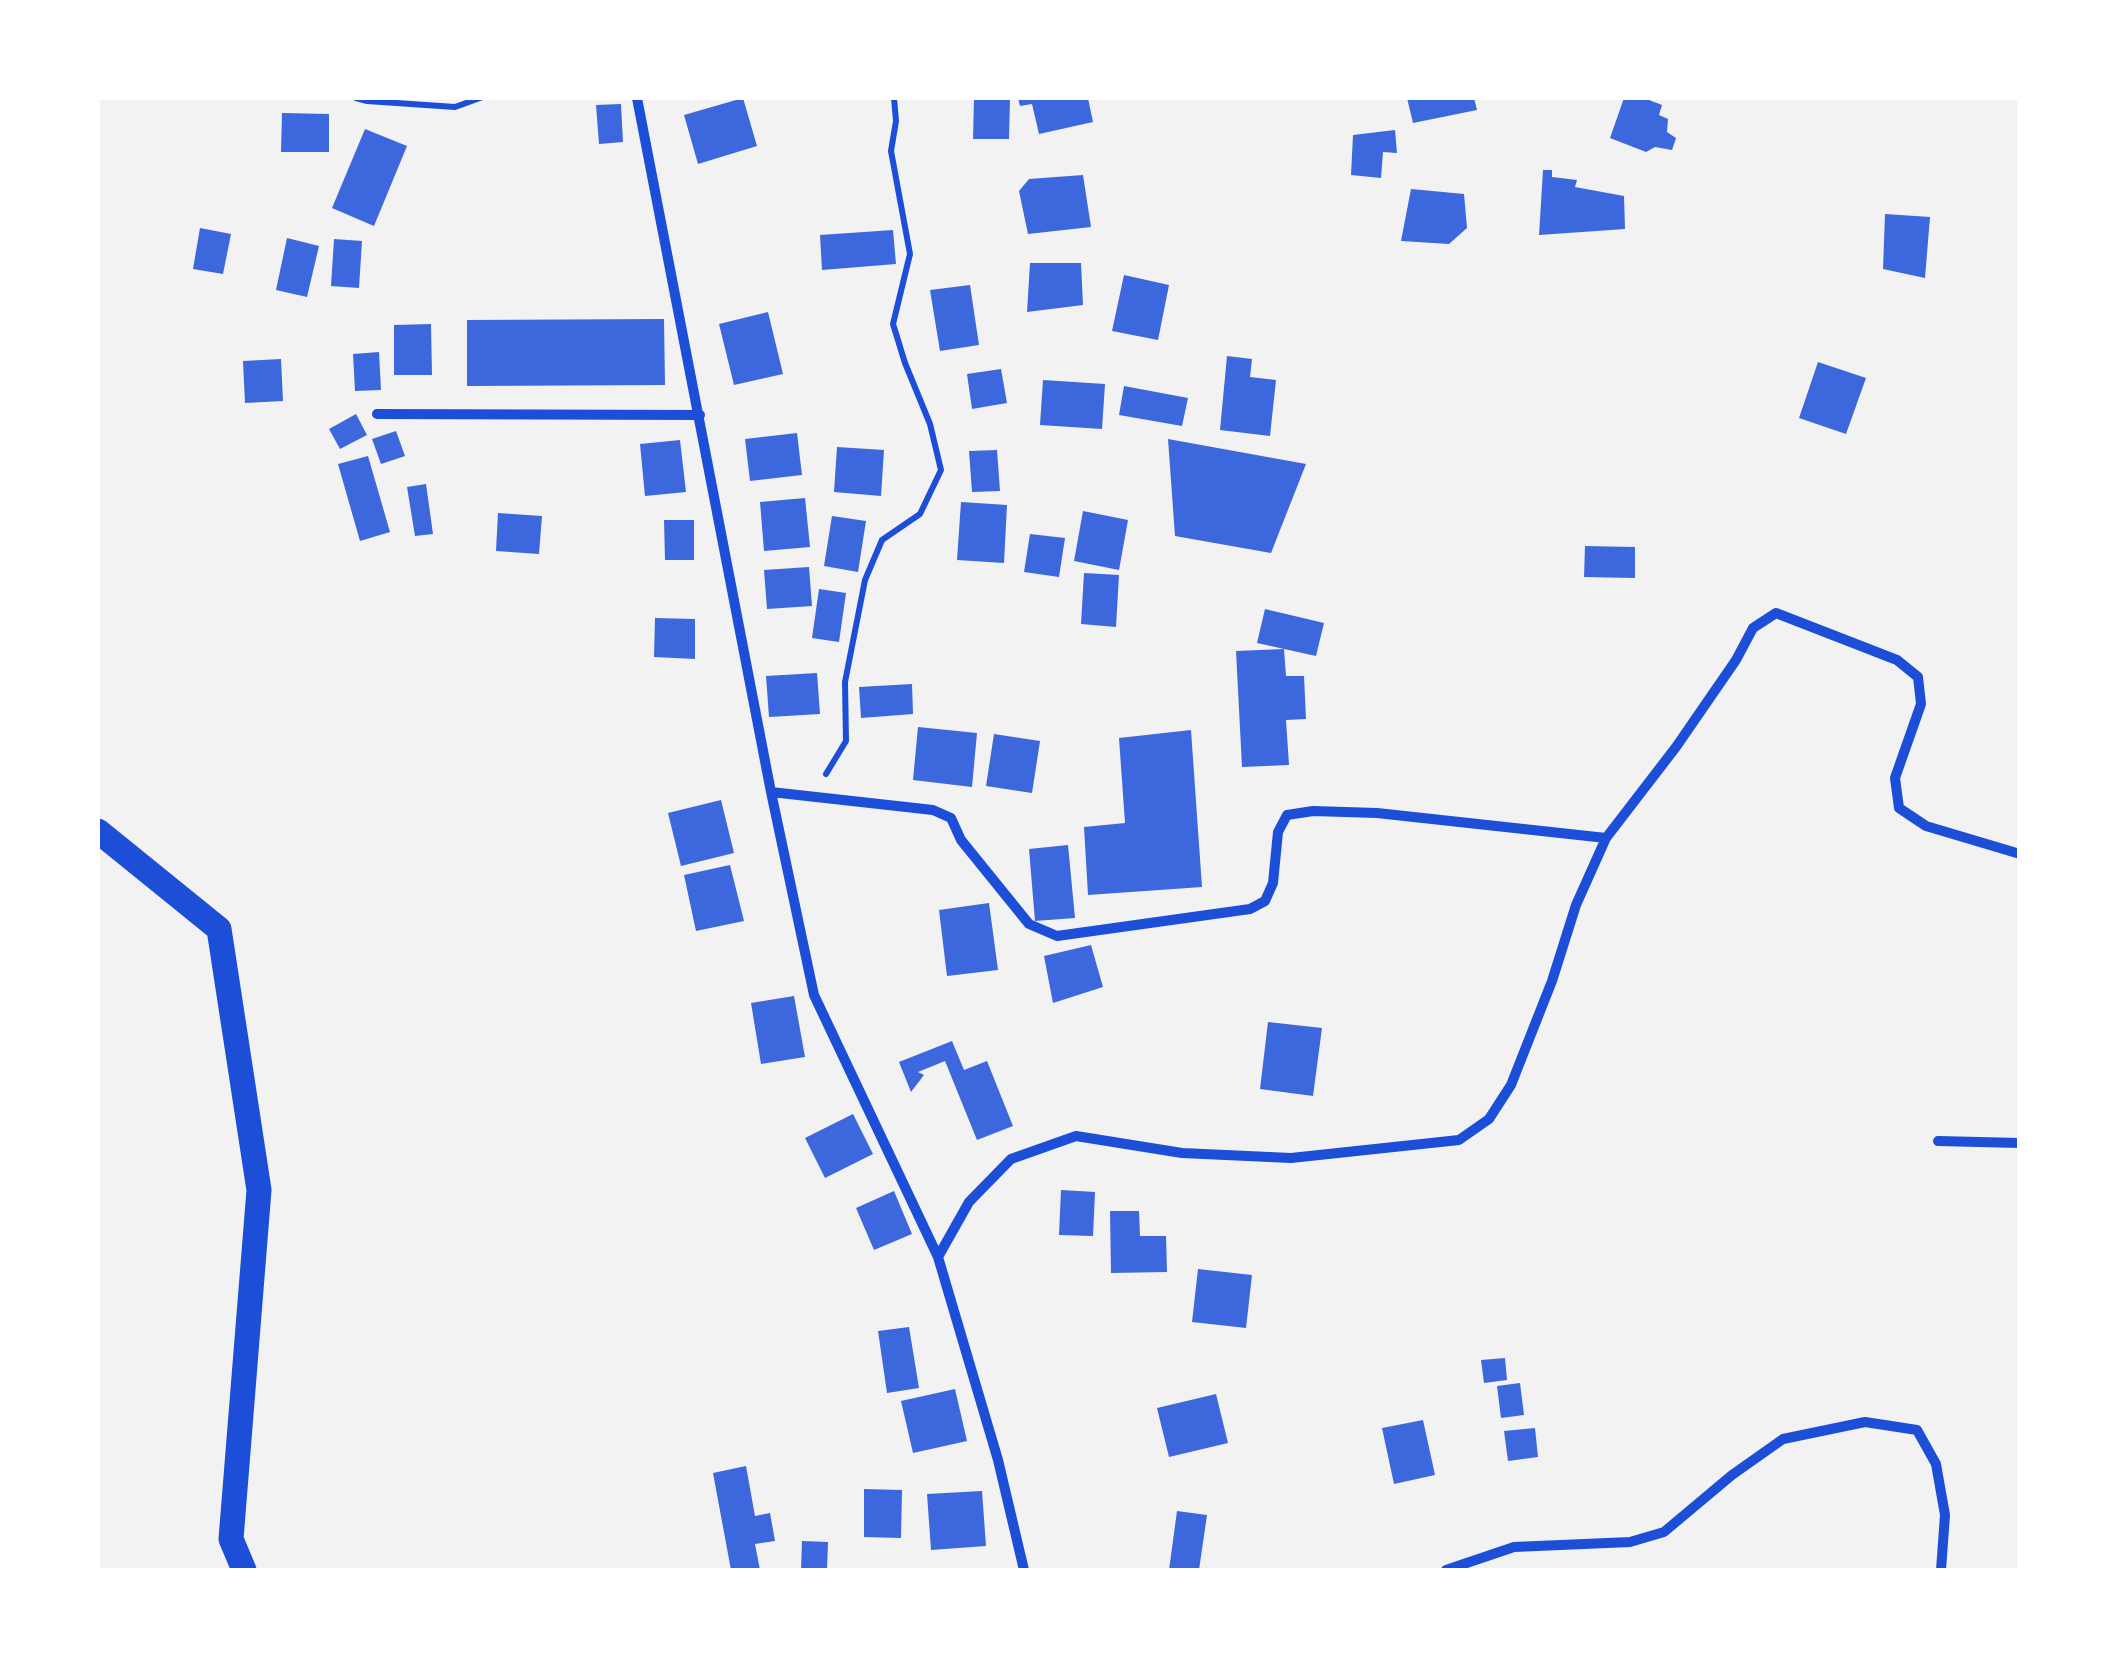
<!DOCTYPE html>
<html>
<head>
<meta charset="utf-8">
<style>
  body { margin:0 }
  #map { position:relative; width:2117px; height:1668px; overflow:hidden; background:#f2f2f2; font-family:"Golos Text",sans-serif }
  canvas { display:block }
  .frame { position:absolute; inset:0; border:100px solid #fff; pointer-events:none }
</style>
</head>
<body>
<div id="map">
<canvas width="2117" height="1668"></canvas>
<div class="frame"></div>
</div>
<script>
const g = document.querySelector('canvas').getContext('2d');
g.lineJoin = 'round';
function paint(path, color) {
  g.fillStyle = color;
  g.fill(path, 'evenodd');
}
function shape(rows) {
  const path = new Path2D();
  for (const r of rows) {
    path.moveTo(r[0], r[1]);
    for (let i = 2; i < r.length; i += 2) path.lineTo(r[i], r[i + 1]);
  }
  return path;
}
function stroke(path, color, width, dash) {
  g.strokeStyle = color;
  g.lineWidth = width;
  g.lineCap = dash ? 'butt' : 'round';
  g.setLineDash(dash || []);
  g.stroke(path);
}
paint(shape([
  [743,98,757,146,698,164,684,115],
  [974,98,1010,98,1009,139,973,139],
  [1018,98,1088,98,1093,122,1039,134,1032,104,1020,106],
  [1407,98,1474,98,1477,110,1413,123],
  [1624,98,1644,98,1662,105,1659,115,1668,119,1667,132,1676,138,1672,150,1655,147,1646,152,1610,138],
  [621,104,623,142,599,144,596,105],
  [282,113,329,114,329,152,281,152],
  [365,129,407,146,374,226,332,208],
  [1395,130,1397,153,1383,152,1381,178,1351,175,1353,135],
  [1543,170,1552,170,1552,177,1577,180,1575,187,1624,196,1625,229,1539,235],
  [1083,175,1091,227,1028,234,1019,191,1029,179],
  [1411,189,1464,194,1467,228,1449,244,1401,241],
  [1885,214,1930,217,1925,278,1883,269],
  [200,228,231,234,223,274,193,269],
  [893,230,896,264,822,270,820,235],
  [287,238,319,246,307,297,276,290],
  [334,239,362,241,359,288,331,286],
  [1030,263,1081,263,1083,305,1027,312],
  [1124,275,1169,285,1158,340,1112,331],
  [970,285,979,345,940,351,930,290],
  [768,312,783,374,734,385,719,324],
  [664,319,665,385,467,386,467,320],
  [431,324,432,375,394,375,394,325],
  [379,352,381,390,355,391,353,354],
  [1227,356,1252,359,1250,377,1276,380,1270,436,1220,430],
  [281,359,283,401,245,403,243,361],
  [1818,362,1866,378,1846,434,1799,418],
  [1001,369,1007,403,972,409,967,374],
  [1043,380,1105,384,1102,429,1040,425],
  [1124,386,1188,398,1182,426,1119,415],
  [356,414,367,435,340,449,329,429],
  [396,431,405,456,381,464,372,439],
  [797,433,802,475,750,481,745,439],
  [1168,439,1306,464,1271,553,1175,536],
  [680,440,686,492,645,496,640,444],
  [837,447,884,450,881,496,834,492],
  [997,450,1000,491,972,492,969,451],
  [368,456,390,532,360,541,338,464],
  [426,484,433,534,415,536,407,487],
  [805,498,810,547,764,551,760,502],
  [961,502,1007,505,1004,563,957,560],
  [1083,511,1128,520,1119,570,1074,561],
  [498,513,542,516,539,554,496,551],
  [832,516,866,521,858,572,824,566],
  [664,520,694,520,694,560,665,560],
  [1030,534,1065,538,1059,577,1024,572],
  [1585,546,1635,547,1635,578,1584,577],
  [809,567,812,606,767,609,764,570],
  [1084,573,1119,575,1116,627,1081,624],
  [819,589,846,593,839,642,812,638],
  [1265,609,1324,623,1316,656,1257,643],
  [655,618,695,619,695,659,654,657],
  [1284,649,1286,676,1304,676,1306,719,1286,720,1289,765,1242,767,1236,651],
  [817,673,820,714,769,717,766,676],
  [912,684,913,714,861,718,859,687],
  [918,727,977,733,972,787,913,780],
  [1191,730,1202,887,1088,895,1084,827,1125,823,1119,738],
  [994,734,1040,741,1032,793,986,786],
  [721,800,734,853,681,866,668,813],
  [1068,845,1075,918,1035,921,1029,849],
  [730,865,744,921,696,931,684,875],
  [989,903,998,970,947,976,939,910],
  [1091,945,1103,987,1053,1003,1044,956],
  [794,996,805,1057,761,1064,751,1003],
  [1268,1022,1322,1028,1313,1096,1260,1089],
  [952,1041,964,1070,987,1061,1013,1126,977,1140,945,1061,918,1072,924,1075,911,1092,899,1062],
  [853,1114,873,1154,825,1178,805,1138],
  [1061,1190,1095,1192,1093,1236,1059,1235],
  [894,1191,912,1234,874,1250,856,1208],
  [1110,1211,1139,1211,1140,1236,1166,1236,1167,1272,1111,1273],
  [1198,1269,1252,1275,1246,1328,1192,1322],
  [909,1327,919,1388,887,1393,878,1331],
  [1505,1358,1507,1380,1484,1383,1481,1360],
  [1520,1383,1524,1415,1501,1418,1497,1386],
  [955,1389,967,1441,913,1453,901,1401],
  [1216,1394,1228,1443,1169,1457,1157,1408],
  [1423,1420,1435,1475,1394,1484,1382,1428],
  [1535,1428,1538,1457,1508,1461,1504,1431],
  [746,1466,755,1516,770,1513,775,1541,755,1544,760,1570,731,1570,713,1473],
  [864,1489,902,1490,901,1538,864,1537],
  [982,1491,986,1546,931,1550,927,1494],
  [1177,1511,1207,1515,1199,1570,1169,1570],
  [802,1541,828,1542,827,1570,801,1570]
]), '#3d67dc');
stroke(shape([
  [356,98,367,101,455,107,480,98],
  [826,774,846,741,845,682,865,580,882,540,920,514,941,470,930,424,905,363,893,324,910,254,891,151,896,121,894,98]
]), '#1d4ed8', 6);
stroke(shape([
  [637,98,771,792,814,995,938,1257,998,1460,1024,1570],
  [377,414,700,415],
  [771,792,933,810,951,818,961,840,1029,924,1057,936,1250,909,1265,901,1273,883,1278,832,1287,815,1313,811,1377,813,1606,838],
  [1938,1141,2020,1143],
  [938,1257,969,1202,1011,1159,1076,1136,1182,1153,1291,1158,1459,1140,1489,1119,1511,1085,1552,981,1576,905,1606,838,1676,747,1736,660,1753,628,1776,613,1897,660,1918,677,1921,704,1895,778,1899,808,1926,826,2020,854],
  [1446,1570,1514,1547,1630,1542,1664,1532,1732,1475,1783,1439,1865,1422,1917,1430,1936,1464,1945,1515,1941,1570]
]), '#1d4ed8', 10);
stroke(shape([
  [98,831,219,929,259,1190,231,1539,244,1570]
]), '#1d4ed8', 25);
</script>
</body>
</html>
